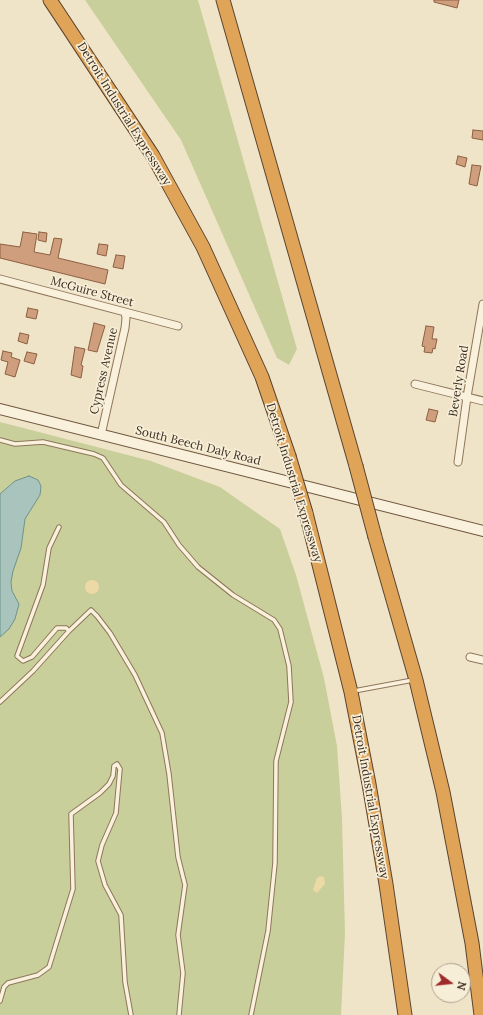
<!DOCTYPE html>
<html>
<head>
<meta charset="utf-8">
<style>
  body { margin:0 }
  #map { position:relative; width:483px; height:1015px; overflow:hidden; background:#f0e4c8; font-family:Lora,serif }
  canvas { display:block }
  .north { position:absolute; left:431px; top:963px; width:40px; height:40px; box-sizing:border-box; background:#f7eed8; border:1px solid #ada18e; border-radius:50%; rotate:105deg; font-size:11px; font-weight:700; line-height:16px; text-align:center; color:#3d2e20 }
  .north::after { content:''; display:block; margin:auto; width:14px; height:18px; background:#9e2a2b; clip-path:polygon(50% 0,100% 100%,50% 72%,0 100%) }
</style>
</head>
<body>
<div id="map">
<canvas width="483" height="1015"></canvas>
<div class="north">N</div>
</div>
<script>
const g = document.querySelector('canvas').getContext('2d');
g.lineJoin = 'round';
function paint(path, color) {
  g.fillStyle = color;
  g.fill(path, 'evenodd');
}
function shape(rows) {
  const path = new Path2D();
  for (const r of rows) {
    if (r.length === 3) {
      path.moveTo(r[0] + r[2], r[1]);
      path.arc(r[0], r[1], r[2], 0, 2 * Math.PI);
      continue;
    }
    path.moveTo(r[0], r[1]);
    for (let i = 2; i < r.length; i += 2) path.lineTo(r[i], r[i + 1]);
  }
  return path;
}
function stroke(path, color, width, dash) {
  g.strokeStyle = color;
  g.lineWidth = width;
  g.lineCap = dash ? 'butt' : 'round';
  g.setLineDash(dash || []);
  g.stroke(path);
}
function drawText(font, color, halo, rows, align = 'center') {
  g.font = font + ' Lora,serif';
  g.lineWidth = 3.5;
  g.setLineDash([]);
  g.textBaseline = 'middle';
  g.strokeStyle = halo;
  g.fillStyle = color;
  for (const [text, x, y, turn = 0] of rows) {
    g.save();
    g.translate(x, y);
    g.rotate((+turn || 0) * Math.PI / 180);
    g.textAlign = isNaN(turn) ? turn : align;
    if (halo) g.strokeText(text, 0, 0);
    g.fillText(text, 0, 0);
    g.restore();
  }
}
paint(shape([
  [85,0,198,0,297,349,289,365,277,358,181,140],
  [0,422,151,461,220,487,280,529,296,575,324,678,337,746,342,818,345,933,341,1015,0,1015]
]), '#c9cf9b');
paint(shape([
  [92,587,7],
  [320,876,324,877,325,884,317,893,313,890,317,878]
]), '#ecd9a5');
const water = shape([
  [29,476,38,480,41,486,40,495,25,519,21,548,13,571,11,582,12,591,19,604,15,619,9,629,0,637,0,494,15,481,29,476]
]);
paint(water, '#a9c4bc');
stroke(water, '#6f938a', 1);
const building = shape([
  [434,0,459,0,457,8,434,2,434,0],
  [473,130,483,131,483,140,472,138,473,130],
  [458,156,467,158,465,167,456,164,458,156],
  [472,165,481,166,477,186,469,184,472,165],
  [23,232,37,234,34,252,50,255,54,238,62,239,58,258,108,270,105,284,0,258,0,244,20,247,23,232],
  [39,232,47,233,46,242,38,240,39,232],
  [99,244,108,245,106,256,97,254,99,244],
  [116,255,125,256,123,269,113,267,116,255],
  [28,308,38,310,36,319,26,317,28,308],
  [94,323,105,326,97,352,88,350,94,323],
  [426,326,434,327,432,339,437,339,435,349,433,348,432,353,424,352,425,347,422,346,426,326],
  [20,333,29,335,27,344,18,341,20,333],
  [75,347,85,349,81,365,83,366,81,378,71,375,75,347],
  [3,351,12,353,11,357,20,360,15,377,5,374,8,362,1,360,3,351],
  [27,352,37,354,34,364,24,361,27,352],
  [429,409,438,411,435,422,426,420,429,409]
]);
paint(building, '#cf9f7d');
stroke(building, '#8d5f41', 1);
const lane = shape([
  [0,440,15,444,43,442,94,454,103,458,121,485,164,522,179,545,198,567,233,595,274,620,280,629,289,666,291,702,276,761,275,863,268,931,251,1015],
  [69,631,91,610,97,616,110,633,135,675,162,733,169,774,178,857,185,885,178,935,183,973,179,1015],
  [354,691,413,680],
  [0,702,33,671,69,631,66,628,57,628,32,657,23,661,17,656,43,585,49,548,59,527],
  [0,1001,4,987,8,983,38,975,49,967,73,889,71,814,100,793,109,784,113,776,114,766,117,764,120,769,116,813,102,845,98,861,105,885,121,915,125,982,131,1015]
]);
const street = shape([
  [0,279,178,326],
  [415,384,483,401],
  [101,435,125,328,126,318,125,312],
  [458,462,467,397,483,304],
  [470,657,483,660]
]);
const secondary = shape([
  [0,409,483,531]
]);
const highway = shape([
  [50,0,153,156,203,247,262,377,289,456],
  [223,0,356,466],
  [306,513,351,692,369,784,386,884,405,1015],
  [375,537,416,680,443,792,472,943,481,1015]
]);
stroke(lane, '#8d765c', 5.5);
stroke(street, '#8d765c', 9);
stroke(secondary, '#6f573f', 12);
stroke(highway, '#5b4430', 15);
stroke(lane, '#faf1dc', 3.5);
stroke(street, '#faf1dc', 7);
stroke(secondary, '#faf1dc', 10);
stroke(highway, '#e0a458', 13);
const highwayBridge = shape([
  [289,456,306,513],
  [356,466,375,537]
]);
stroke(highwayBridge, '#5b4430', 15, []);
stroke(highwayBridge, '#e0a458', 13);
drawText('12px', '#3d2e20', '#f7eed8', [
  ["Detroit Industrial Expressway",124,114,58],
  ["McGuire Street",92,292,15],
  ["Cypress Avenue",104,371,-77],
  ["Beverly Road",459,381,-81],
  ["South Beech Daly Road",198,446,14],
  ["Detroit Industrial Expressway",294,483,73],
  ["Detroit Industrial Expressway",370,797,80]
]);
</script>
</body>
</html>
